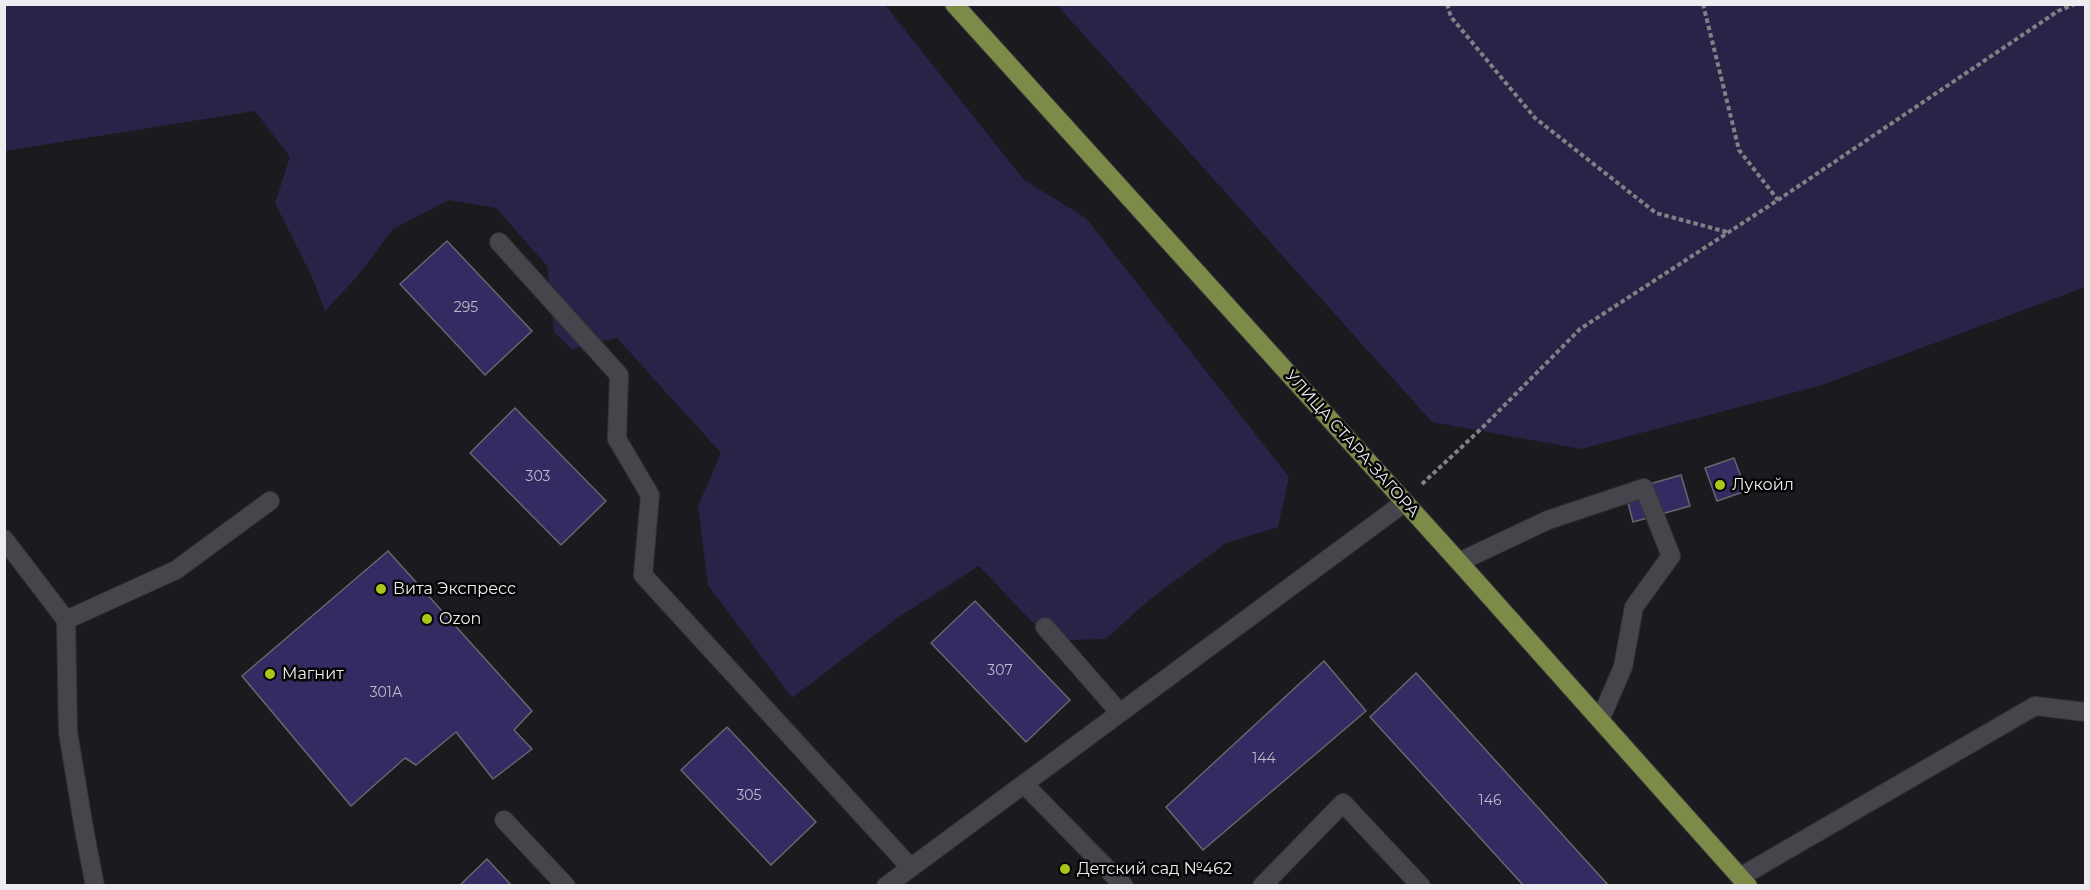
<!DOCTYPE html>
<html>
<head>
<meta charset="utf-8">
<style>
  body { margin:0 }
  #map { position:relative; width:2090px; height:890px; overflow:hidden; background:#1a1a1f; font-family:Montserrat,sans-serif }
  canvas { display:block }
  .frame { position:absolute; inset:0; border:6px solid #ededf1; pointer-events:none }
</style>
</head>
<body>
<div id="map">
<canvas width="2090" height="890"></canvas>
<div class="frame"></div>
</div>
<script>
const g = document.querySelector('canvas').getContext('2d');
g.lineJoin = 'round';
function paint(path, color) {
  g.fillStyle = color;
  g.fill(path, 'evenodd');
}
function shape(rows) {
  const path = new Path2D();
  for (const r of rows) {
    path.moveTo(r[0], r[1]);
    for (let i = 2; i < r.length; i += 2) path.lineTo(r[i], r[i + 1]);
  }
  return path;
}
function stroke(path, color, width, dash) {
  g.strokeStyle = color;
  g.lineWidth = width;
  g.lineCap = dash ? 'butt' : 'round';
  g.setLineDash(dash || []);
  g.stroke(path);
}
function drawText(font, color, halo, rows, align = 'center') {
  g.font = font + ' Montserrat,sans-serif';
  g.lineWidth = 5;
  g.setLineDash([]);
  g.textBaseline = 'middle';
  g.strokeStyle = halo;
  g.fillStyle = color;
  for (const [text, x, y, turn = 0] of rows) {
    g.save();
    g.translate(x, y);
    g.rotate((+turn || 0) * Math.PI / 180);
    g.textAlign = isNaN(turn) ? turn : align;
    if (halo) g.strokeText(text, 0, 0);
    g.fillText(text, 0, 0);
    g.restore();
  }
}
paint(shape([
  [5,5,885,5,1024,180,1086,218,1289,477,1278,527,1226,543,1149,600,1106,639,1070,640,1033,623,979,566,897,618,792,698,708,585,698,506,721,453,617,338,572,349,554,332,547,266,496,208,449,200,393,229,356,278,325,311,312,277,275,203,290,157,255,111,5,151],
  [1057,5,2085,5,2085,287,1822,385,1581,449,1432,422]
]), '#292348');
const building = shape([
  [447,241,532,331,485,375,400,284,447,241],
  [515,408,606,501,561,545,470,453,515,408],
  [1734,458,1746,491,1717,501,1705,468,1734,458],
  [1681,475,1690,506,1633,522,1625,491,1681,475],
  [388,551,532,711,514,730,532,749,493,779,456,732,416,765,405,758,351,806,242,676,388,551],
  [975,601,1070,700,1026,742,931,643,975,601],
  [1324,661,1366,711,1203,850,1166,807,1324,661],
  [1416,673,1609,886,1524,886,1370,717,1416,673],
  [727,727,816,822,771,865,681,770,727,727],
  [487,859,512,886,459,886,487,859]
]);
paint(building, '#352a61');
stroke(building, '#68676e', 1.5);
const minor = shape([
  [499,242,619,375,617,439,650,495,643,575,910,867],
  [4,539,66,620],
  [1459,562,1548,520,1644,488,1671,556,1634,607,1623,667,1600,720],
  [1045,627,1120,713],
  [1024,784,1124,886],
  [504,820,566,886],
  [1740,877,2035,706,2086,712],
  [95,886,84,829,68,732,66,620,176,570,270,501],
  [886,886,1405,502],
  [1262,886,1343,803,1421,886]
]);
const major = shape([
  [954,4,1459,562,1748,886]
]);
stroke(minor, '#343337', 20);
stroke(major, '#343337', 20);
stroke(shape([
  [1447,4,1451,17,1535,118,1656,213,1727,232],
  [1703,4,1739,150,1778,200],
  [1422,484,1482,428,1580,329,1778,200,2058,11,2075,4]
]), '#808085', 4, [4.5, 3]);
stroke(minor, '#46454c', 18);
stroke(major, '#7d8b49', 18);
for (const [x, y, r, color] of [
  [1720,485,6,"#a9c719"],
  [381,589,6,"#a9c719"],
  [427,619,6,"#a9c719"],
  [270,674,6,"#a9c719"],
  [1065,869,6,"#a9c719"]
]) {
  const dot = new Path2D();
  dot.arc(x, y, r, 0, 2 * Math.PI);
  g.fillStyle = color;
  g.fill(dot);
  stroke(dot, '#060607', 2);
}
drawText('14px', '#bfbccd', null, [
  ["295",466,308],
  ["303",538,477],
  ["307",1000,671],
  ["301А",386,693],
  ["144",1264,759],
  ["305",749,796],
  ["146",1490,801]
]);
drawText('16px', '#ededf1', '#060607', [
  ["УЛИЦА СТАРА-ЗАГОРА",1352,444,48]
]);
drawText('16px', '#ededf1', '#060607', [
  ["Лукойл",1732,485],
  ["Вита Экспресс",393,589],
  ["Ozon",439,619],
  ["Магнит",282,674],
  ["Детский сад №462",1077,869]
], 'left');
</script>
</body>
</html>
